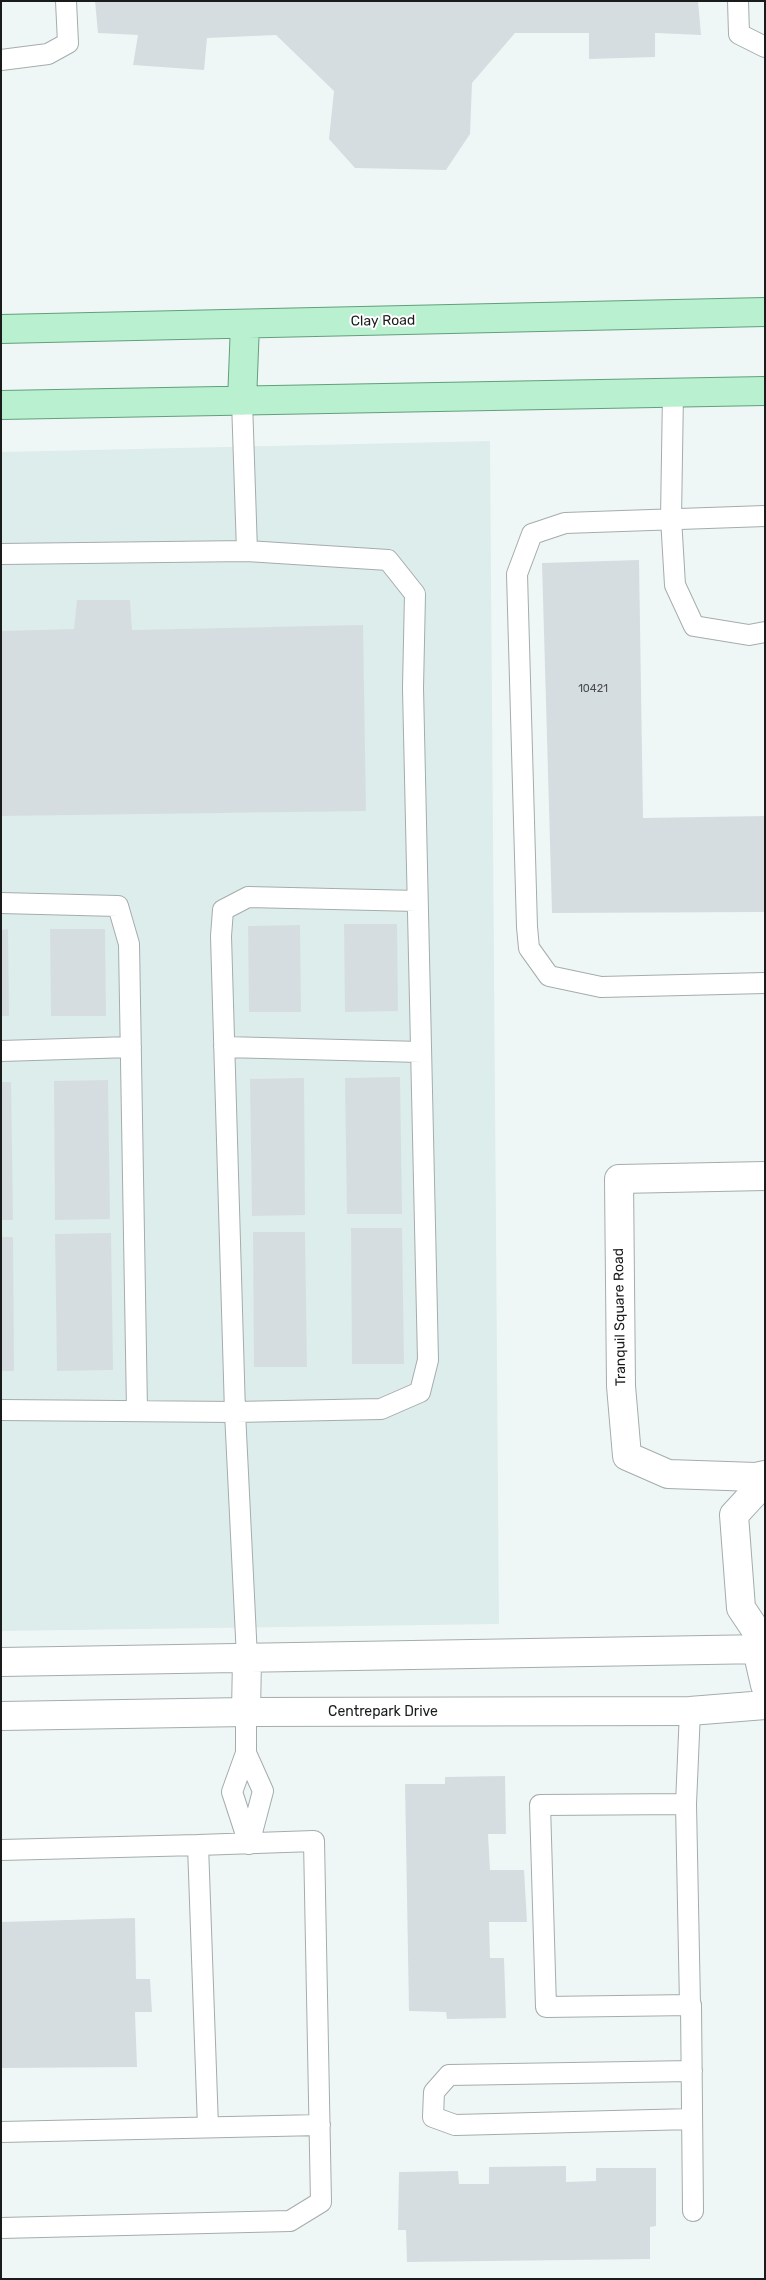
<!DOCTYPE html>
<html>
<head>
<meta charset="utf-8">
<style>
  body { margin:0 }
  #map { position:relative; width:766px; height:2280px; overflow:hidden; background:#eff7f6; font-family:Rubik,sans-serif }
  canvas { display:block }
  .frame { position:absolute; inset:0; border:2px solid #1a1c1c; pointer-events:none }
</style>
</head>
<body>
<div id="map">
<canvas width="766" height="2280"></canvas>
<div class="frame"></div>
</div>
<script>
const g = document.querySelector('canvas').getContext('2d');
g.lineJoin = 'round';
function paint(path, color) {
  g.fillStyle = color;
  g.fill(path, 'evenodd');
}
function shape(rows) {
  const path = new Path2D();
  for (const r of rows) {
    path.moveTo(r[0], r[1]);
    for (let i = 2; i < r.length; i += 2) path.lineTo(r[i], r[i + 1]);
  }
  return path;
}
function stroke(path, color, width, dash) {
  g.strokeStyle = color;
  g.lineWidth = width;
  g.lineCap = dash ? 'butt' : 'round';
  g.setLineDash(dash || []);
  g.stroke(path);
}
function drawText(font, color, halo, rows, align = 'center') {
  g.font = font + ' Rubik,sans-serif';
  g.lineWidth = 4;
  g.setLineDash([]);
  g.textBaseline = 'middle';
  g.strokeStyle = halo;
  g.fillStyle = color;
  for (const [text, x, y, turn = 0] of rows) {
    g.save();
    g.translate(x, y);
    g.rotate((+turn || 0) * Math.PI / 180);
    g.textAlign = isNaN(turn) ? turn : align;
    if (halo) g.strokeText(text, 0, 0);
    g.fillText(text, 0, 0);
    g.restore();
  }
}
paint(shape([
  [490,441,499,1624,1,1631,1,452]
]), '#dcedec');
paint(shape([
  [95,1,698,1,701,35,655,33,655,57,589,59,589,33,515,33,472,83,470,134,446,170,355,168,329,139,334,91,276,35,207,38,204,70,133,65,138,35,98,33],
  [639,560,643,818,765,816,765,912,552,913,542,563],
  [77,600,130,600,132,630,363,625,366,811,1,816,1,631,74,629],
  [344,924,397,924,398,1011,345,1012],
  [300,925,301,1012,249,1012,248,926],
  [8,929,9,1016,1,1016,1,930],
  [50,929,105,929,106,1016,51,1016],
  [400,1077,402,1214,347,1214,345,1078],
  [304,1078,305,1215,252,1216,250,1079],
  [108,1080,110,1219,55,1220,54,1081],
  [1,1082,11,1082,13,1220,1,1220],
  [351,1228,402,1228,404,1364,352,1364],
  [253,1232,305,1232,307,1367,254,1367],
  [111,1233,113,1370,57,1371,55,1234],
  [1,1237,13,1237,14,1371,1,1371],
  [505,1776,506,1834,488,1834,490,1870,524,1870,527,1922,489,1922,490,1958,504,1958,506,2018,447,2019,446,2012,409,2011,405,1784,445,1784,445,1777],
  [135,1918,136,1979,150,1979,152,2012,135,2012,137,2067,1,2068,1,1922],
  [566,2166,566,2182,596,2181,596,2168,656,2168,656,2226,650,2227,650,2259,407,2262,406,2230,398,2230,399,2172,458,2171,459,2184,489,2184,489,2167]
]), '#d6dde0');
const lane = shape([
  [738,1,739,34,765,47],
  [1,60,48,54,68,43,66,1],
  [673,393,671,518,675,585,694,626,749,635,765,632],
  [242,401,247,551],
  [765,516,565,523,532,534,517,574,527,927,529,948,549,976,601,987,765,983],
  [1,554,247,551,388,560,415,594,413,688,428,1360,420,1392,381,1409,235,1412,1,1410],
  [1,903,118,906,129,944,137,1410],
  [224,1047,421,1052],
  [1,1051,131,1047],
  [247,1658,235,1412,221,936,223,910,248,897,417,901],
  [690,1711,686,1804,540,1805,546,2007,691,2005,693,2211],
  [246,1712,246,1753,232,1792,249,1844],
  [246,1753,263,1791,249,1844],
  [686,1804,690,2005],
  [1,1850,198,1845],
  [692,2071,449,2075,434,2092,433,2117,455,2125,692,2119],
  [1,2132,320,2125],
  [1,2228,290,2221,321,2202,314,1841,198,1845,208,2127]
]);
const street = shape([
  [765,1176,619,1179,621,1386,627,1456,668,1474,756,1477,765,1475],
  [757,1490,734,1515,741,1608,759,1635]
]);
const secondary = shape([
  [757,1650,765,1685],
  [1,1662,765,1649],
  [246,1712,247,1658],
  [1,1716,246,1712,690,1711,765,1705]
]);
const primary = shape([
  [1,329,765,312],
  [242,401,245,324],
  [1,405,765,391]
]);
stroke(lane, '#a5acac', 22);
stroke(street, '#a5acac', 30);
stroke(secondary, '#a5acac', 30);
stroke(primary, '#629f7c', 30);
stroke(lane, '#fff', 20);
stroke(street, '#fff', 28);
stroke(secondary, '#fff', 28);
stroke(primary, '#b8f0d0', 28);
drawText('11px', '#494c4d', null, [
  ["10421",593,689]
]);
drawText('14px', '#1a1c1c', '#fff', [
  ["Clay Road",383,321,-1],
  ["Tranquil Square Road",620,1317,-91],
  ["Centrepark Drive",383,1712]
]);
</script>
</body>
</html>
